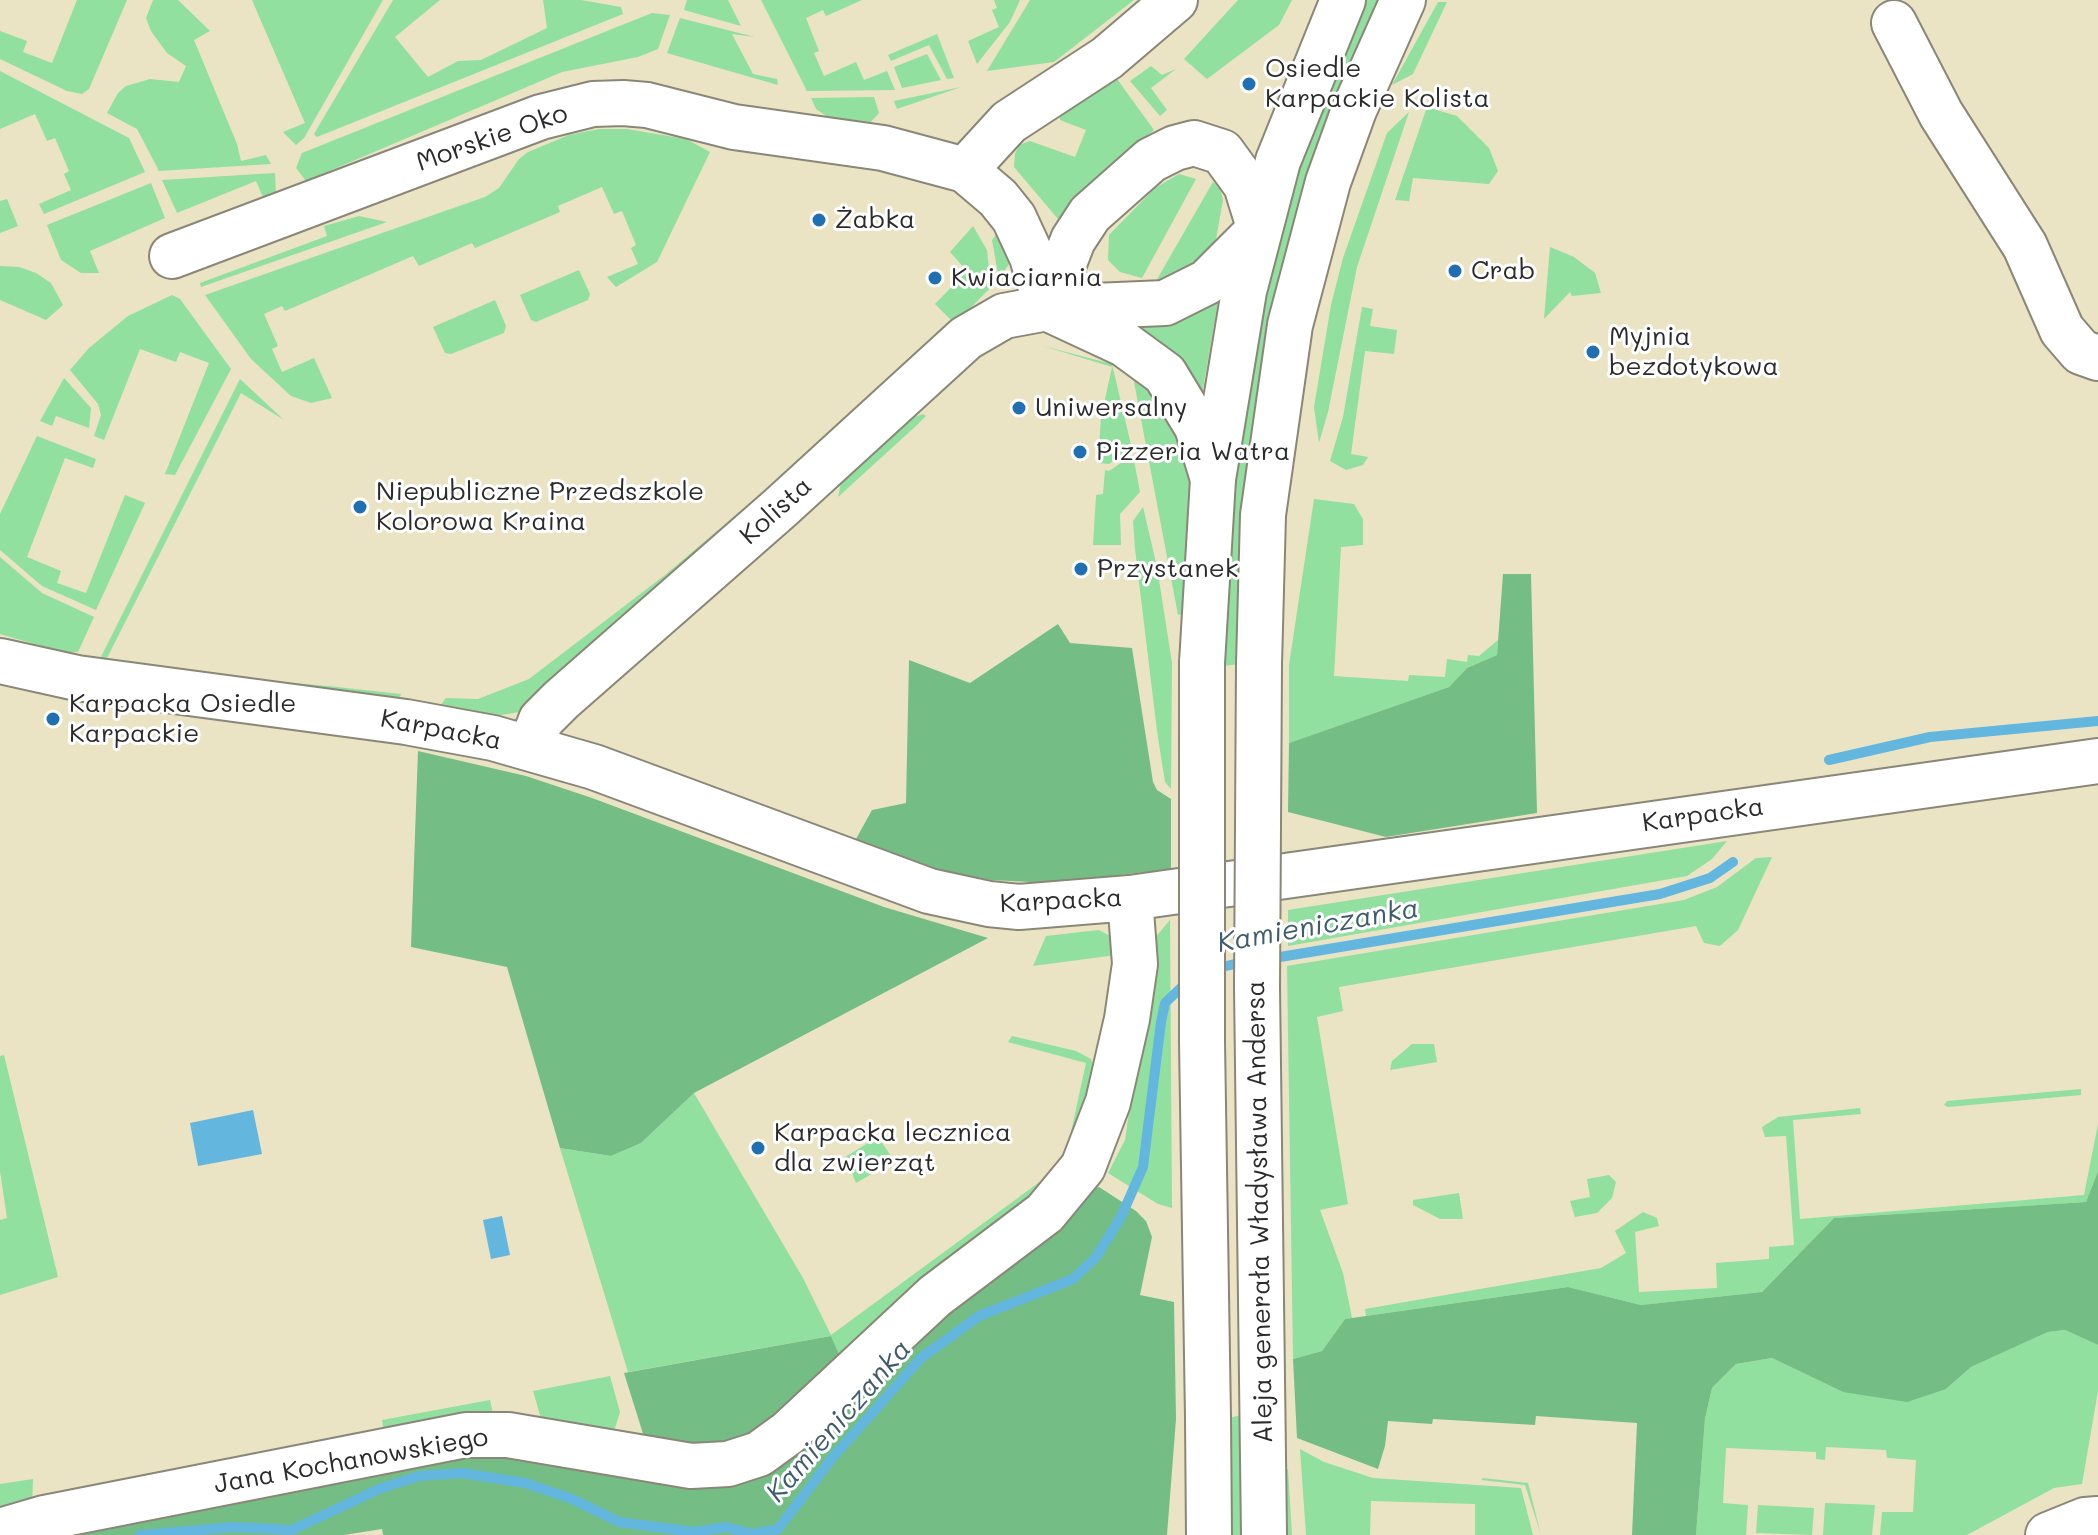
<!DOCTYPE html>
<html>
<head>
<meta charset="utf-8">
<style>
  body { margin:0 }
  canvas { display:block; background:#eae3c4 }
</style>
</head>
<body>
<canvas width="2098" height="1535"></canvas>
<script>
const g = document.querySelector('canvas').getContext('2d');
g.lineJoin = 'round';
function paint(path, color) {
  g.fillStyle = color;
  g.fill(path, 'evenodd');
}
function shape(rows) {
  const path = new Path2D();
  for (const r of rows) {
    path.moveTo(r[0], r[1]);
    for (let i = 2; i < r.length; i += 2) path.lineTo(r[i], r[i + 1]);
  }
  return path;
}
function stroke(path, color, width, dash) {
  g.strokeStyle = color;
  g.lineWidth = width;
  g.lineCap = dash ? 'butt' : 'round';
  g.setLineDash(dash || []);
  g.stroke(path);
}
function drawText(font, color, halo, rows, align = 'center') {
  g.font = font + ' Mali,sans-serif';
  g.lineWidth = 6;
  g.setLineDash([]);
  g.textBaseline = 'middle';
  g.strokeStyle = halo;
  g.fillStyle = color;
  for (const [text, x, y, turn = 0] of rows) {
    g.save();
    g.translate(x, y);
    g.rotate((+turn || 0) * Math.PI / 180);
    g.textAlign = isNaN(turn) ? turn : align;
    if (halo) g.strokeText(text, 0, 0);
    g.fillText(text, 0, 0);
    g.restore();
  }
}
paint(shape([
  [77,0,127,0,89,89,82,94,67,91,0,59,0,31,27,41,23,52,52,63],
  [153,0,178,0,210,31,194,40,237,144,241,161,266,155,271,164,159,171,137,129,107,113,118,93,126,86,150,79,179,82,186,66,167,53,151,31,146,18],
  [252,0,383,0,304,138,296,145,283,132,305,123],
  [393,0,440,0,395,37,428,77,458,61,481,60,547,28,543,0,581,0,621,7,623,14,317,137,314,134],
  [687,0,728,0,741,26,684,10],
  [761,0,862,0,826,16,823,10,806,18,819,51,814,53,824,76,856,62,864,80,887,71,895,90,807,91],
  [994,0,1020,0,1010,22,977,64,968,41,999,27,992,10,997,8],
  [1030,0,1134,0,1054,62,987,71],
  [1238,0,1292,0,1279,25,1207,79,1184,59],
  [1365,0,1381,0,1304,189,1271,315,1242,526,1239,664,1224,666,1222,663,1232,492,1248,380,1277,234,1317,113],
  [1438,2,1447,2,1413,74,1392,85],
  [652,13,670,15,658,49,638,57,562,72,306,181,296,168,302,153],
  [680,18,755,37,732,34,753,74,777,79,778,85,667,53],
  [937,34,954,78,947,79,929,45,891,61,888,55],
  [927,54,941,80,902,88,894,67],
  [1151,66,1162,75,1176,69,1151,88,1167,110,1160,116,1130,81],
  [0,71,129,138,145,172,44,214,39,204,71,190,64,174,69,171,55,138,47,141,35,114,0,129],
  [1117,79,1154,130,1098,178,1058,219,1014,167,1015,154,1019,145,1030,141,1075,157,1086,130,1060,120,1060,116],
  [961,87,897,109,894,101],
  [874,97,879,113,868,125,845,123,826,116,816,109,811,98],
  [1427,107,1457,116,1489,148,1498,171,1489,184,1413,178,1409,201,1395,200],
  [1409,112,1357,267,1328,412,1319,443,1314,407,1331,305,1343,258,1387,133],
  [599,129,627,129,686,139,710,152,657,262,616,287,607,277,638,264,631,248,636,245,622,211,614,214,602,187,558,206,560,212,475,248,472,243,419,266,413,256,285,311,282,306,264,314,278,346,272,349,282,372,314,358,332,398,311,403,291,396,251,359,205,295,485,197,499,188,519,159,528,152,569,135],
  [275,173,276,194,266,204,256,181,177,213,162,180],
  [1179,174,1196,179,1142,278,1120,272,1108,260,1109,235,1155,188],
  [1213,182,1220,188,1223,200,1216,239,1193,271,1152,288],
  [151,183,165,218,90,251,99,273,81,273,61,260,47,225],
  [7,199,18,226,0,233,0,201],
  [359,216,387,222,201,287,200,283,327,236,324,226],
  [973,226,987,250,991,287,955,324,935,304,967,271,950,252],
  [1000,229,1011,261,999,279,992,240],
  [1550,247,1574,257,1595,273,1601,293,1572,296,1570,292,1544,319],
  [0,266,19,267,36,273,51,283,63,305,46,320,0,300],
  [579,270,590,294,588,300,536,322,531,320,520,295],
  [1220,290,1202,394,1138,332,1142,321],
  [172,295,180,299,231,369,175,475,165,474,209,363,180,352,176,362,140,349,104,440,94,436,101,415,98,404,70,370,89,348,128,316],
  [495,300,506,326,504,333,451,354,445,353,433,327],
  [1362,307,1373,309,1370,326,1397,330,1394,354,1365,351,1351,454,1368,457,1363,465,1346,470,1330,461,1343,417],
  [1043,346,1112,364,1132,449,1109,464,1098,463,1101,417,1112,367],
  [1131,366,1165,400,1190,471,1182,614,1178,615],
  [64,378,91,408,89,428,56,416,52,426,40,421],
  [240,379,284,420,241,393,107,658,101,657],
  [923,414,926,416,917,425,838,497,841,482,912,418],
  [37,436,96,459,93,468,65,458,27,557,61,571,57,583,86,593,125,495,145,503,96,610,42,586,0,550,0,514],
  [1133,455,1140,492,1120,514,1121,545,1093,545,1096,495,1103,494,1105,470,1109,471],
  [1314,499,1354,504,1363,519,1363,545,1341,547,1334,676,1408,681,1409,675,1445,677,1447,659,1467,662,1468,655,1479,656,1498,640,1497,655,1467,668,1449,687,1289,743,1289,665],
  [750,503,751,510,520,712,495,716,440,706,446,698,478,699,529,679,665,575],
  [1143,507,1157,567,1172,663,1171,789,1165,782,1157,731,1135,549,1133,521],
  [0,557,42,593,94,617,78,652,65,653,0,634],
  [239,678,328,686,401,694,397,705],
  [1727,841,1712,859,1687,876,1288,946,1288,910],
  [1772,857,1738,930,1720,946,1704,943,1696,926,1339,987,1343,1011,1317,1017,1348,1204,1320,1210,1343,1273,1352,1318,1345,1319,1322,1351,1293,1359,1287,966,1684,900,1717,887,1756,858],
  [1170,920,1172,1208,1158,1204,1108,1173,1125,1140,1154,939],
  [1099,930,1110,936,1116,955,1033,966,1046,936],
  [1012,1036,1076,1051,1091,1059,1094,1068,1072,1155,1047,1192,1026,1212,867,1327,839,1354,831,1336,628,1372,560,1148,611,1156,641,1143,694,1093,803,1278,831,1335,1064,1164,1086,1063,1008,1042],
  [1412,1044,1434,1044,1437,1062,1390,1070,1392,1061],
  [4,1055,58,1277,0,1295,0,1220,7,1218,0,1171,0,1056],
  [2081,1089,2081,1095,1948,1107,1944,1105,1947,1101],
  [1860,1108,1861,1114,1793,1120,1800,1219,2084,1195,2098,1124,2098,1171,2086,1202,1834,1218,1762,1292,1641,1305,1568,1287,1366,1316,1365,1309,1601,1268,1626,1253,1615,1231,1643,1212,1657,1218,1659,1226,1635,1232,1639,1292,1717,1288,1716,1263,1769,1259,1769,1247,1794,1245,1786,1136,1765,1137,1762,1127,1778,1117],
  [878,1137,893,1159,891,1163,856,1183,845,1157],
  [1609,1175,1616,1182,1612,1198,1597,1213,1575,1217,1570,1201,1590,1197,1587,1179],
  [1459,1193,1463,1219,1440,1219,1413,1205,1413,1200],
  [2065,1330,2098,1345,2098,1391,2082,1484,2054,1488,1967,1535,1880,1535,1882,1512,1913,1512,1916,1460,1887,1458,1886,1450,1826,1447,1825,1460,1816,1459,1816,1452,1726,1448,1723,1503,1748,1505,1746,1535,1696,1535,1705,1419,1712,1388,1736,1364,1772,1358,1843,1392,1946,1389,1971,1367,2048,1332],
  [610,1376,620,1412,615,1428,607,1433,545,1432,533,1391],
  [490,1400,495,1423,384,1433,382,1420],
  [1241,1415,1244,1535,1228,1535,1229,1418],
  [1300,1449,1324,1462,1373,1478,1521,1488,1533,1535,1475,1535,1475,1504,1371,1501,1370,1535,1306,1535],
  [1288,1469,1292,1535,1286,1535,1285,1470],
  [1483,1478,1528,1483,1541,1535,1525,1485,1481,1480],
  [33,1479,32,1508,0,1524,0,1484],
  [1825,1503,1875,1505,1872,1535,1823,1535],
  [1758,1505,1814,1508,1812,1535,1756,1533]
]), '#91e09f');
paint(shape([
  [1503,574,1531,574,1537,813,1386,837,1288,812,1289,743,1449,687,1467,668,1497,655],
  [1058,624,1070,643,1132,648,1153,782,1157,790,1171,799,1171,869,1051,883,991,880,940,870,856,839,872,810,906,803,909,660,970,683],
  [418,751,526,776,592,798,884,907,988,938,694,1093,641,1143,611,1156,560,1148,507,967,411,947],
  [2098,1171,2098,1345,2065,1330,2048,1332,1971,1367,1946,1389,1907,1402,1843,1392,1772,1358,1736,1364,1712,1388,1705,1419,1696,1535,1632,1535,1637,1423,1536,1416,1535,1425,1433,1419,1432,1424,1388,1421,1385,1446,1378,1469,1297,1438,1293,1359,1322,1351,1345,1319,1568,1287,1641,1305,1762,1292,1834,1218,2086,1202],
  [1099,1187,1136,1211,1146,1221,1152,1237,1140,1295,1174,1302,1176,1419,1167,1535,383,1535,382,1529,344,1535,37,1535,460,1446,695,1479,1088,1190],
  [831,1336,839,1354,808,1394,778,1421,718,1449,645,1440,624,1373]
]), '#74be86');
paint(shape([
  [253,1110,262,1154,198,1166,190,1123],
  [502,1216,510,1255,491,1259,483,1220]
]), '#63b7df');
stroke(shape([
  [1829,760,1930,737,2098,721],
  [1268,959,1660,894,1710,878,1733,862],
  [1213,969,1248,961],
  [140,1535,234,1527,292,1530,379,1489,419,1476,462,1473,525,1483,572,1499,619,1522,694,1532,726,1527,753,1534,778,1529,833,1457,921,1358,979,1316,1073,1279,1096,1257,1121,1217,1143,1167,1161,1022,1165,1003,1188,981]
]), '#63b7df', 10);
const minor = shape([
  [1894,23,1941,114,2025,246,2062,330,2081,352,2098,358],
  [965,170,1009,122,1107,58,1175,0],
  [172,256,541,117,593,104,623,103,647,105,734,127,883,148,965,170,998,198,1014,218,1032,257,1047,308],
  [1047,308,1073,240,1090,214,1151,160,1175,148,1194,143,1222,152,1246,185,1259,227],
  [1053,311,1124,344,1165,374,1197,427,1213,479],
  [0,661,77,678,406,722,493,738,594,767,929,891,989,904,1019,907,1130,898,2098,761],
  [530,748,541,720,561,700,780,508,966,338,1004,316,1047,308,1165,303,1207,282,1257,232],
  [0,1531,44,1518,466,1435,508,1435,691,1466,728,1464,759,1454,788,1433,935,1296,1045,1213,1083,1167,1108,1102,1127,1019,1135,964,1130,898],
  [2048,1535,2085,1520,2098,1519]
]);
const major = shape([
  [1202,663,1213,479,1244,291,1278,161,1343,0],
  [1259,664,1263,515,1290,325,1328,182,1354,110,1403,0],
  [1257,987,1264,1535],
  [1208,1418,1209,1535]
]);
stroke(minor, '#8a8778', 48);
stroke(major, '#8a8778', 48);
stroke(minor, '#fff', 44);
stroke(major, '#fff', 44);
const majorBridge = shape([
  [1202,663,1202,1042,1208,1418],
  [1257,987,1259,664]
]);
stroke(majorBridge, '#8a8778', 48, []);
stroke(majorBridge, '#fff', 44);
for (const [x, y, r, color] of [
  [1249,84,8,"#1f6fb2"],
  [819,220,8,"#1f6fb2"],
  [1455,271,8,"#1f6fb2"],
  [935,278,8,"#1f6fb2"],
  [1593,352,8,"#1f6fb2"],
  [1019,408,8,"#1f6fb2"],
  [1080,452,8,"#1f6fb2"],
  [360,507,8,"#1f6fb2"],
  [1081,569,8,"#1f6fb2"],
  [53,719,8,"#1f6fb2"],
  [758,1148,8,"#1f6fb2"]
]) {
  const dot = new Path2D();
  dot.arc(x, y, r, 0, 2 * Math.PI);
  g.fillStyle = color;
  g.fill(dot);
  stroke(dot, '#fff', 3);
}
drawText('26px', '#2b2b2b', '#fff', [
  ["Osiedle",1265,69],
  ["Karpackie Kolista",1265,99],
  ["Żabka",835,220],
  ["Crab",1471,271],
  ["Kwiaciarnia",951,278],
  ["Myjnia",1609,337],
  ["bezdotykowa",1609,367],
  ["Uniwersalny",1035,408],
  ["Pizzeria Watra",1096,452],
  ["Niepubliczne Przedszkole",376,492],
  ["Kolorowa Kraina",376,522],
  ["Przystanek",1097,569],
  ["Karpacka Osiedle",69,704],
  ["Karpackie",69,734],
  ["Karpacka lecznica",774,1133],
  ["dla zwierząt",774,1163]
], 'left');
drawText('26px', '#2b2b2b', '#fff', [
  ["Morskie Oko",492,138,-19],
  ["Kolista",776,511,-42],
  ["Karpacka",441,730,11],
  ["Karpacka",1703,815,-8],
  ["Karpacka",1061,901,-3],
  ["Aleja generała Władysława Andersa",1260,1212,-91],
  ["Jana Kochanowskiego",351,1461,-10]
]);
drawText('italic 28px', '#3f5c6a', '#fff', [
  ["Kamieniczanka",1318,926,-10],
  ["Kamieniczanka",839,1421,-49]
]);
</script>
</body>
</html>
